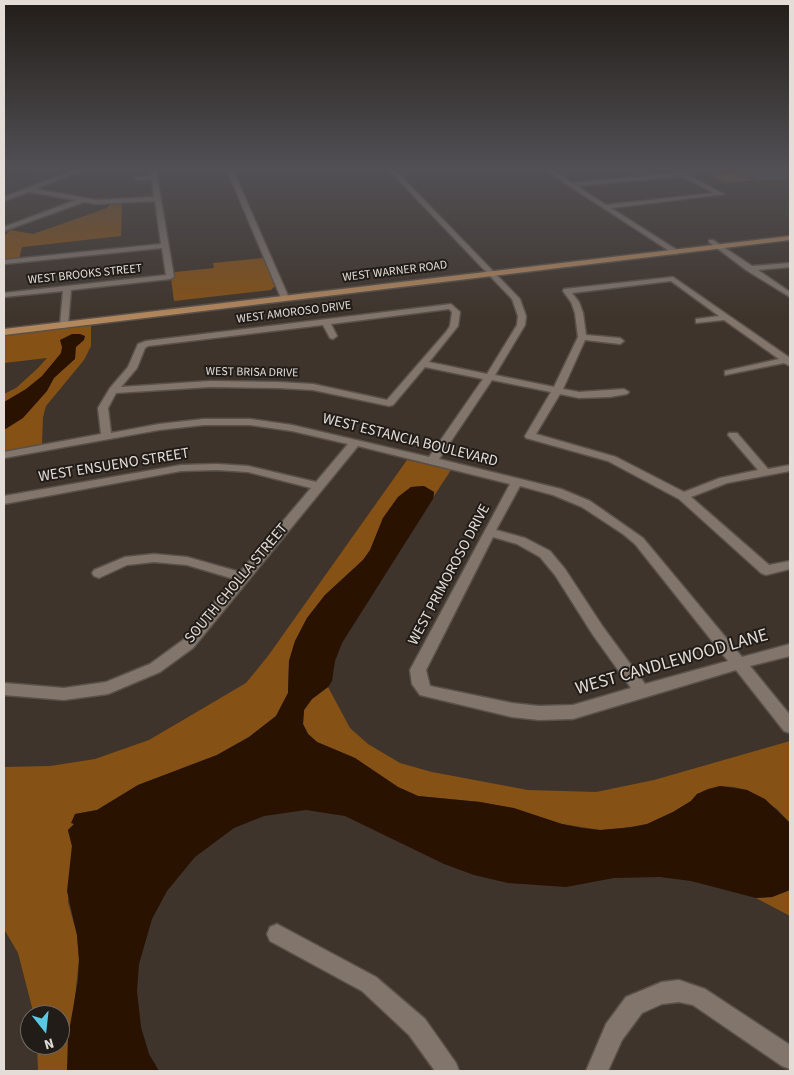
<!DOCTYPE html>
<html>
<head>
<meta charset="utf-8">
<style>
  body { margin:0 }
  #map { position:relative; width:794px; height:1075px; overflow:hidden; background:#3e342b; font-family:"Source Sans 3",sans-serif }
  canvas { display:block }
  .frame { position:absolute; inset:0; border:5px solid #e3dcd7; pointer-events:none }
  .north { position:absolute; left:20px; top:1005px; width:50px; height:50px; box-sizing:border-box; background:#211c18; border:1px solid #6f6964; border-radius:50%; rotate:164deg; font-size:14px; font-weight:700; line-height:20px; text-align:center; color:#e3dcd7 }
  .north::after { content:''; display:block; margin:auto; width:18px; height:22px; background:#59c8e4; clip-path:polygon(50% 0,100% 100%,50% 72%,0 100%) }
</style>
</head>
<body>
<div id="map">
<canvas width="794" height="1075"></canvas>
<div class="frame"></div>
<div class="north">N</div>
</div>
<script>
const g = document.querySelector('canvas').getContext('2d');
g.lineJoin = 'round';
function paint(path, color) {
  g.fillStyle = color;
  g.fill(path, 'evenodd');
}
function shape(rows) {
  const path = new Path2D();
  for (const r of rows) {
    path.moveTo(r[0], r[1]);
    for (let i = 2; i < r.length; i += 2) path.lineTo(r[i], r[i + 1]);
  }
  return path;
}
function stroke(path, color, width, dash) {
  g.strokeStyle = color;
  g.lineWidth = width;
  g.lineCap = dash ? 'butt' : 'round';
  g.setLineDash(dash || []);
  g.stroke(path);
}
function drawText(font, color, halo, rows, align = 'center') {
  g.font = font + ' "Source Sans 3",sans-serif';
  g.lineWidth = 4;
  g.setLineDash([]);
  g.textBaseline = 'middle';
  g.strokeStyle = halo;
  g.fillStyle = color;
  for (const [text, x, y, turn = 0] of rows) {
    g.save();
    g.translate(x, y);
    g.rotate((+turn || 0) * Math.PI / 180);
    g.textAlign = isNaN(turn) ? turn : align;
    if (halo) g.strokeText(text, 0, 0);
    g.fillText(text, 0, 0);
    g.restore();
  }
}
paint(shape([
  [737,172,753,180,725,183,711,176],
  [110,204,122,204,121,236,22,247,19,259,4,259,4,235,9,232,10,230,33,234,107,208],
  [263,258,275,286,271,290,174,301,171,278,175,272,214,268,213,263],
  [91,325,91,346,84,360,46,406,43,417,42,444,4,451,4,394,16,388,38,368,47,358,4,363,4,335],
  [407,460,451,470,434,496,434,492,424,486,411,487,398,497,383,518,370,551,363,560,325,595,307,618,295,641,289,661,288,693,276,716,249,737,217,755,138,785,97,810,75,814,74,824,68,830,72,846,68,902,77,935,79,960,67,1071,38,1071,37,1045,60,1045,60,1015,34,1015,18,953,4,929,4,767,50,766,95,759,149,740,246,683,268,656],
  [328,687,350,728,368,744,400,763,432,772,528,790,596,792,654,780,790,741,790,823,777,809,747,790,734,787,720,786,697,794,691,801,673,812,647,824,618,829,600,830,562,824,514,809,480,802,418,796,398,787,355,758,317,742,308,734,303,724,304,710,312,699],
  [790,890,790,916,756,898,772,897]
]), '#865115');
paint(shape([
  [72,334,80,334,85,336,84,340,76,347,75,359,54,378,47,391,23,418,4,430,4,402,26,389,42,376,61,353,62,347,60,340],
  [424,486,434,492,433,499,342,643,335,661,332,681,328,687,312,699,304,710,303,724,308,734,317,742,355,758,398,787,418,796,480,802,514,808,562,824,582,828,600,830,633,827,647,824,673,812,691,801,697,794,708,789,720,786,747,790,765,799,790,823,790,890,772,897,756,898,691,881,660,877,614,878,566,887,508,883,474,875,444,864,345,816,306,810,264,816,234,828,195,857,167,891,152,919,139,964,137,991,141,1027,149,1054,159,1071,67,1071,68,1037,78,980,79,960,77,935,67,891,72,846,68,830,74,824,71,823,75,814,97,810,138,785,217,755,249,737,276,716,288,693,289,661,295,641,307,618,325,595,363,560,370,550,383,518,398,497,411,487]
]), '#291200');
paint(shape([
  [27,170,35,170,4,182,4,178,27,170]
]), '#291200');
const minor = shape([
  [75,170,83,170,35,189,96,200,154,197,152,179,137,180,134,178,151,175,150,170,156,170,174,277,170,279,71,290,68,325,64,328,60,325,63,291,4,297,4,293,166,275,162,248,4,264,4,260,161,244,155,201,96,204,84,202,4,231,4,227,76,200,29,192,4,201,4,197,75,170],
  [227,170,233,170,289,298,288,300,281,298,227,170],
  [389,170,395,170,520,299,526,316,525,325,495,375,554,387,578,337,575,313,571,302,563,291,564,289,673,277,790,358,790,366,784,363,725,375,725,371,779,359,724,320,696,323,696,319,719,316,671,281,572,293,579,302,583,313,586,335,620,338,624,341,620,344,585,340,563,389,579,392,624,389,629,392,627,394,610,397,579,398,560,394,536,434,616,457,684,492,720,478,758,470,728,435,729,433,737,433,768,469,790,465,790,471,727,483,691,497,769,565,790,561,790,569,766,575,761,573,679,499,608,461,526,438,525,436,551,392,492,380,439,459,561,489,590,501,643,538,742,657,790,644,790,656,750,666,790,715,790,733,784,731,736,670,573,719,539,720,512,717,420,695,412,684,410,670,510,484,358,446,193,648,160,672,108,694,64,700,4,695,4,683,64,688,106,682,150,664,183,640,234,579,187,565,154,562,127,565,99,578,94,576,92,573,94,570,125,557,154,554,187,557,240,572,311,488,248,472,217,470,181,471,4,504,4,496,181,465,217,464,248,466,316,482,348,444,292,431,250,425,204,425,159,430,4,458,4,452,101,434,98,408,110,388,128,367,138,344,146,341,451,304,460,312,458,326,429,362,487,374,517,325,518,316,512,299,389,170],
  [449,309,452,312,450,326,446,332,387,400,313,384,278,382,210,381,121,387,137,368,145,348,148,346,323,325,330,338,333,339,337,336,331,324,449,309],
  [425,367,483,379,429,457,292,425,250,419,204,419,159,424,111,433,108,408,116,393,210,387,278,388,313,390,389,406,393,405,425,367],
  [520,486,553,495,582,507,623,534,635,544,728,661,645,684,603,627,565,569,550,551,525,538,496,530,520,486],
  [493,537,517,544,540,557,555,575,593,635,631,688,573,705,539,706,512,703,430,686,426,670,493,537],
  [545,170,552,170,572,183,682,172,724,194,611,208,677,250,677,254,674,254,545,170],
  [681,176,714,193,606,205,577,186,681,176],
  [709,240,713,240,752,266,790,263,790,267,758,270,790,292,790,297,746,270,709,242,709,240],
  [277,924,376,977,425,1019,456,1063,459,1071,435,1071,409,1035,362,991,270,941,267,934,270,927,277,924],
  [679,980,705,989,790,1045,790,1069,782,1066,693,1005,679,1002,662,1004,642,1013,622,1040,608,1071,586,1071,606,1024,626,997,662,982,679,980]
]);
const major = shape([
  [790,236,790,240,4,335,4,329,790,236]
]);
stroke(minor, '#59514a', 3);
stroke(major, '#59514a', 3);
paint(minor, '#82766c');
paint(major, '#b3875c');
paint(shape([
  [740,170,790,170,784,180,758,180,740,172]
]), '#4d5a5f');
paint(shape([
  [787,170,790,170,790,179,784,180]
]), '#3e4a4d');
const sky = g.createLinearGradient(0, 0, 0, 320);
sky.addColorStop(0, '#221d18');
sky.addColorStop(0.53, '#525055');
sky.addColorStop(1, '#52505500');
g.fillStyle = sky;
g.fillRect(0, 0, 794, 320);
drawText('12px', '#e3dcd7', '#211c18', [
  ["WEST WARNER ROAD",395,272,-7],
  ["WEST BROOKS STREET",85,275,-6],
  ["WEST AMOROSO DRIVE",294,313,-7],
  ["WEST BRISA DRIVE",252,373,1]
]);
drawText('15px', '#e3dcd7', '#211c18', [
  ["WEST ESTANCIA BOULEVARD",410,441,14],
  ["WEST ENSUENO STREET",114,466,-9],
  ["WEST PRIMOROSO DRIVE",450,575,-62],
  ["SOUTH CHOLLA STREET",237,584,-50]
]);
drawText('18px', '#e3dcd7', '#211c18', [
  ["WEST CANDLEWOOD LANE",672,663,-16]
]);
</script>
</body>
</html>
